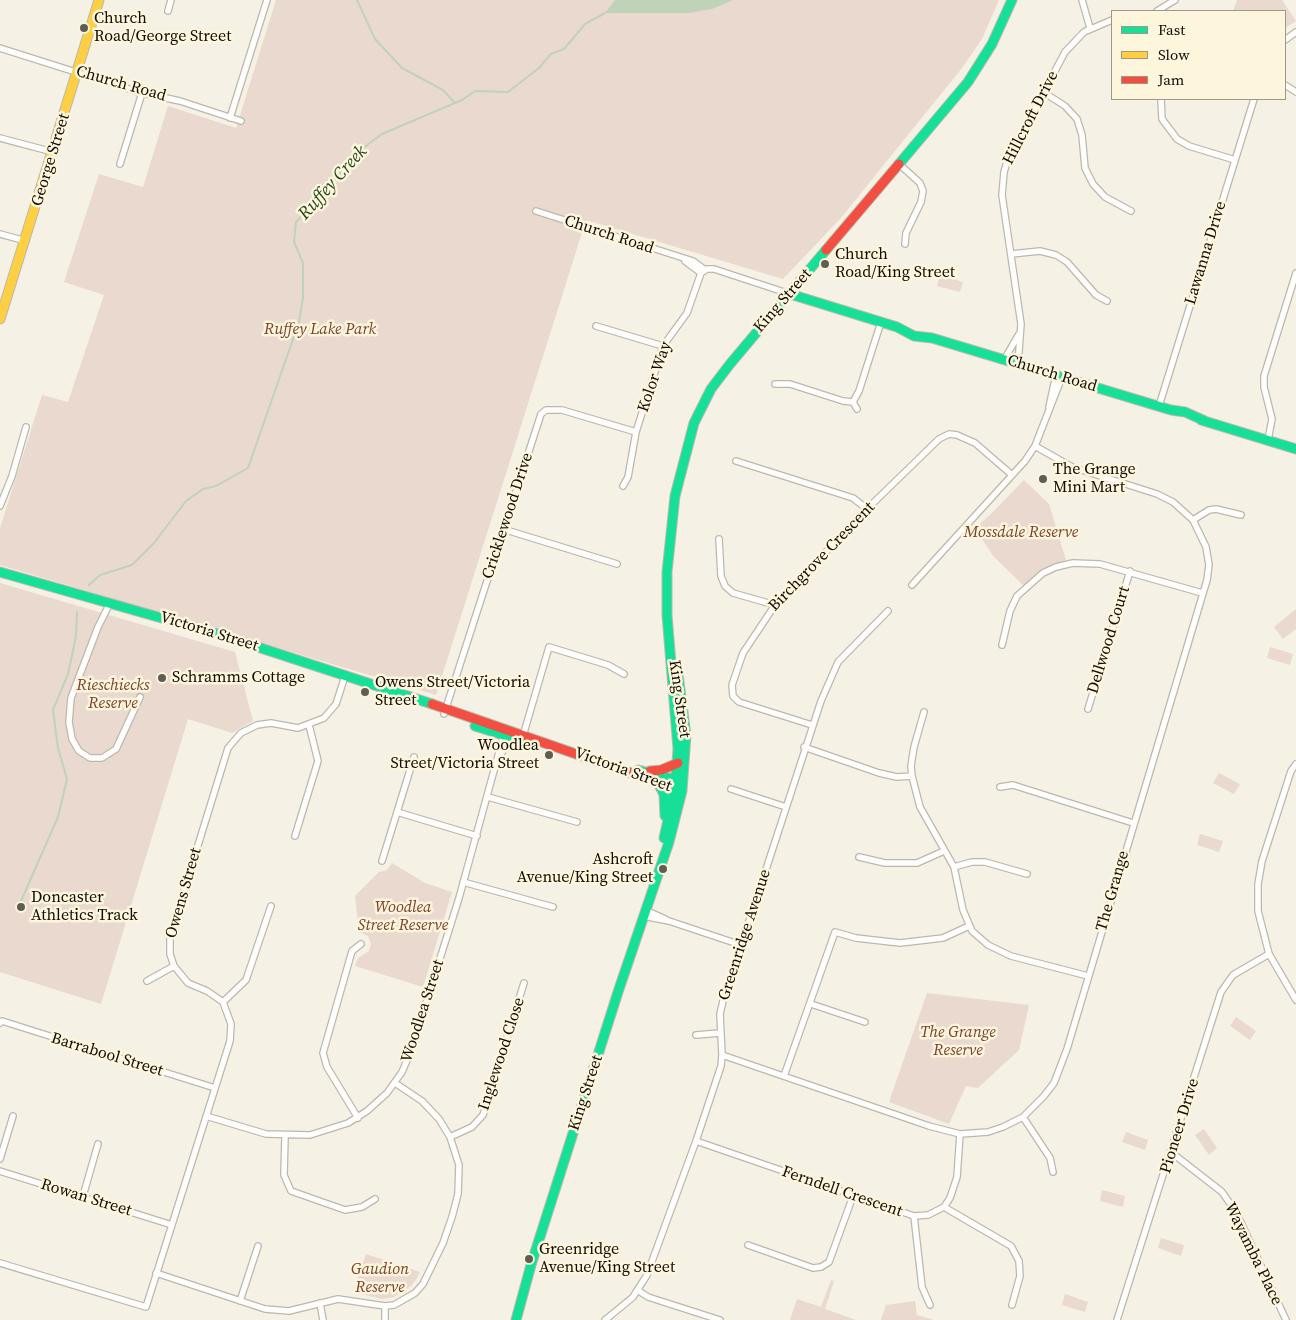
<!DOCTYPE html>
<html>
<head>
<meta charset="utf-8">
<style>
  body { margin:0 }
  #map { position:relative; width:1296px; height:1320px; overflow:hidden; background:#f5f1e4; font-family:"Source Serif 4",serif }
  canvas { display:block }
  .legend { position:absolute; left:1111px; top:10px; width:175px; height:90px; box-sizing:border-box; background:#fdf5dc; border:1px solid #9e9886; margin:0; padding:6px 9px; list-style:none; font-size:15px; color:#100d05 }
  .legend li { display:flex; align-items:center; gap:10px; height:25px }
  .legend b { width:25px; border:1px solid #9e9886 }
</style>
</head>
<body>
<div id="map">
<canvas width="1296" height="1320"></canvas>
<ul class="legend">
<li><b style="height:6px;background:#16e098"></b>Fast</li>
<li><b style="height:6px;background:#ffcf43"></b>Slow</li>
<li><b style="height:6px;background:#f24e42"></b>Jam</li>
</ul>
</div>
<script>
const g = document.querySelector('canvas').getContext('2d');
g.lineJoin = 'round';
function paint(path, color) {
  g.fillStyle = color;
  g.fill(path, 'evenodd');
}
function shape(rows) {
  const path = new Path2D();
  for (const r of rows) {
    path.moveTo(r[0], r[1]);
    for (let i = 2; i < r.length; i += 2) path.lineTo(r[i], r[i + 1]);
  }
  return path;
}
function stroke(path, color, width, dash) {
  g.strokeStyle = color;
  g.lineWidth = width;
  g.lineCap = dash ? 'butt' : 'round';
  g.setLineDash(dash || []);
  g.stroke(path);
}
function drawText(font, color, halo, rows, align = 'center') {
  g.font = font + ' "Source Serif 4",serif';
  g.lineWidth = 5;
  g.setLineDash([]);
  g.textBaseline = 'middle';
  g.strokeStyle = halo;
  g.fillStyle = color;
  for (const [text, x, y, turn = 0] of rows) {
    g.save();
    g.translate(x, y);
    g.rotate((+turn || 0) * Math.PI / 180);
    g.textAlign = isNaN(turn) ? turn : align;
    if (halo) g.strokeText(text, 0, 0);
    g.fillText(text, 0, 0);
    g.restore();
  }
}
paint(shape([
  [276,0,999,0,982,39,962,68,840,219,783,279,586,220,436,695,0,565,0,528,42,395,68,402,104,295,64,282,99,174,143,187,168,106,236,128],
  [1237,0,1282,0,1296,21,1285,28,1285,11,1233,11],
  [940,275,963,282,960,292,937,286],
  [1024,480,1049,504,1066,560,1042,570,1024,586,993,556,975,528,991,514],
  [0,583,235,652,253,721,232,733,188,719,101,1004,0,972],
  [1296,609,1296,629,1283,639,1274,627],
  [1270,647,1293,654,1290,665,1267,658],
  [1219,773,1240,784,1234,794,1213,783],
  [1200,834,1223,841,1219,852,1197,845],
  [392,863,425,883,452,892,423,987,355,966,358,958,369,951,371,944,368,936,359,932,355,896,379,872,387,870],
  [927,993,1029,1005,1019,1050,978,1088,966,1086,949,1124,889,1102],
  [1236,1017,1256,1031,1250,1040,1230,1026],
  [1204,1129,1217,1148,1209,1155,1195,1135],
  [1126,1132,1148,1140,1145,1150,1122,1142],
  [1102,1190,1125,1196,1123,1207,1100,1201],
  [1161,1238,1184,1245,1181,1256,1158,1248],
  [366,1254,420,1272,417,1278,411,1286,394,1297,382,1299,353,1292],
  [831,1280,834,1281,825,1309,856,1320,790,1320,797,1299,821,1307],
  [1065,1294,1088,1302,1085,1312,1062,1305],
  [915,1301,917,1315,934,1320,881,1320,886,1305]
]), '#ead9cf');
paint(shape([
  [615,0,733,0,712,9,689,13,605,13]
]), '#c0d3b9');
stroke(shape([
  [357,0,375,39,402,68,443,90,455,103],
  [89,585,100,575,132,565,154,543,186,501,203,489,216,486,248,468,299,322,303,298,303,263,294,242,296,222,363,148,382,134,462,100,475,91,508,92,539,68,551,54,564,49,585,24,605,13],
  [21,901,58,817,67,779,58,748,53,710,68,674,76,636,77,612]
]), '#c0d3b9', 2);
const street = shape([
  [1082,0,1090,28],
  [168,11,171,0],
  [1157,11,1175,0],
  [1285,40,1296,32],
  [0,48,142,93,180,101,241,121],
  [1285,85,1296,92],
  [1043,92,1065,106,1077,119,1082,135,1085,168,1093,184,1105,197,1131,211],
  [1161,99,1162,119,1177,139,1189,146,1235,160],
  [230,118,267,0],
  [0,138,53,152],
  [120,164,142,93],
  [899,164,920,183,923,191,921,202,906,233,905,244],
  [536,211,693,261,705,270],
  [0,234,26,241],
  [1011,254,1040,251,1056,255,1067,262,1096,295,1107,301],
  [685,261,701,273],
  [596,326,663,346],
  [1004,360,1019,334],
  [1018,364,1021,324,1002,195,1004,172,1007,162,1065,52,1084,32,1112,20],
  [775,384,790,384,843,401,853,402,859,391,881,322],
  [853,402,857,409],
  [1159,406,1254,99],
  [1049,407,1056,375],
  [1268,440,1272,419,1264,387,1264,376,1296,273],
  [736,461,853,498,867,509],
  [623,486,628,477,636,432,663,346,687,313,701,273,707,269,714,269,790,294],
  [0,506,12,476,26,427],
  [1193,520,1209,510,1216,509,1241,515],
  [503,529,617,564],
  [719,539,721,576,725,586,733,593,775,605],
  [912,585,1025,461,1035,446,1062,377],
  [110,603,98,627,71,698,69,722,72,739,79,751,90,758,102,758,116,749,140,697],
  [1002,645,1010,611,1017,596,1043,573,1056,567,1073,563,1100,564,1202,593],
  [1088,709,1130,571],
  [924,712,914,747,911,766,912,776,920,807,954,867,963,910,972,931,988,945,1011,956,1088,976],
  [444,714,541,414,546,410,562,410,636,432],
  [812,725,739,702,733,696,732,685,743,653,775,605,867,509,939,439,949,434,957,435,975,443,1012,475],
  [523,736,549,647,608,665,624,674],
  [804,747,879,773,897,777,912,776],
  [501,756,507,734],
  [1296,764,1291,771,1262,861,1258,884,1258,911,1269,954,1296,1000],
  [1000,787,1013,785,1133,823],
  [731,789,786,807],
  [488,797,577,822],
  [397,812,477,836],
  [295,836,318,761,309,725],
  [859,857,885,863,917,863,944,851],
  [382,861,414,757],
  [954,867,972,862,985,862,1027,874],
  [463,882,553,907],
  [645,910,665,919],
  [643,916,669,921,741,945],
  [147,981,174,966],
  [223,1002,246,980,271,906],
  [811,1004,865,1022],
  [0,1023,2,1021,215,1088],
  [696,1035,720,1033],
  [722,1055,929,1126,960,1134,988,1132,1003,1127,1023,1117,1044,1096,1054,1083,1067,1049,1207,580,1209,565,1206,547,1193,520,1173,502,1157,494,1072,467,1035,446],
  [784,1076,835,932,856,938,900,943,943,938,969,926],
  [206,1116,266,1134,310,1135,348,1123,367,1111,387,1093,402,1072,411,1051,459,898,504,734],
  [1023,1117,1050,1158,1053,1172],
  [358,1118,327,1067,323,1053,352,951,361,944],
  [285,1136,284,1175,291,1191,345,1210,362,1207,375,1199],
  [450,1137,472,1127,483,1115,524,983],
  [696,1141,914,1216,928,1215,944,1207,950,1198,957,1177,960,1134],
  [1172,1153,1222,1192,1236,1212,1286,1320],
  [0,1159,13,1116],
  [0,1171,172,1225],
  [83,1196,98,1144],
  [944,1207,1011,1246,1019,1261,1020,1276,1012,1305],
  [914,1216,922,1287,930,1305],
  [748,1245,813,1268,821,1267,829,1262,853,1196],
  [0,1263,146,1307,230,1041,231,1024,223,1002,207,991,188,983,174,966,170,954,170,936,228,748,241,733,257,725,271,723,298,728,324,718,336,704,345,676],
  [156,1273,265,1309,289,1311,338,1299,385,1306,394,1305,415,1293,423,1284,443,1243,452,1217,458,1194,459,1165,450,1137,439,1119,422,1101,395,1083],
  [639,1291,648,1297,720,1320],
  [240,1301,258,1246],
  [320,1303,323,1320],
  [385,1306,385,1320],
  [605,1320,633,1297,647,1275,696,1141,721,1066,722,1055,720,1014,723,1001,821,701,838,662,888,611],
  [1117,1320,1221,992,1233,975,1269,954]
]);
const fast = shape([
  [899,164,968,82,992,44,1012,0],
  [790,294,897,327,914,336,932,338,1171,410,1185,412,1205,421],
  [1201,420,1296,449],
  [0,572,218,634,432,704],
  [475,726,516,739,530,741],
  [638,770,681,781],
  [651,780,682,791,686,735,677,667],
  [658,783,664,794,665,816],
  [675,789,678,749,667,615,667,572,675,496,694,423,711,389,730,364,826,250],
  [664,838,675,789],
  [516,1320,531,1265,618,992,669,842,682,791]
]);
const slow = shape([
  [0,319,99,0]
]);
const jam = shape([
  [826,250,899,164],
  [432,704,651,780],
  [650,771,661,770,678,763]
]);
stroke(street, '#bcb8ae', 8);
stroke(fast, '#bcb8ae', 11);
stroke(slow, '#bcb8ae', 11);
stroke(jam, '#bcb8ae', 11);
stroke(street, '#fefdfb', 5.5);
stroke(fast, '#16e098', 9);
stroke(slow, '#ffcf43', 9);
stroke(jam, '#f24e42', 9);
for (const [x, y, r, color] of [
  [84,28,5,"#605d53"],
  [825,264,5,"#605d53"],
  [1043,479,5,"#605d53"],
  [162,678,5,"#605d53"],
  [365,692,5,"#605d53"],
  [549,755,5,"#605d53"],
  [663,869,5,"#605d53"],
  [21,907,5,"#605d53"],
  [529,1259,5,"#605d53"]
]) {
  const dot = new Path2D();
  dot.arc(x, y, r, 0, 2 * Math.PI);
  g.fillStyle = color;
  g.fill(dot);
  stroke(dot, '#fdf5dc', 2);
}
drawText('16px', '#100d05', '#fdf5dc', [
  ["Church",94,19],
  ["Road/George Street",94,37],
  ["Church",835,255],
  ["Road/King Street",835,273],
  ["The Grange",1053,470],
  ["Mini Mart",1053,488],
  ["Schramms Cottage",172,678],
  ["Owens Street/Victoria",375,683],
  ["Street",375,701],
  ["Woodlea",539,746,"right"],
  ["Street/Victoria Street",539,764,"right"],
  ["Ashcroft",653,860,"right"],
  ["Avenue/King Street",653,878,"right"],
  ["Doncaster",31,898],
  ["Athletics Track",31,916],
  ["Greenridge",539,1250],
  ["Avenue/King Street",539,1268]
], 'left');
drawText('16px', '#100d05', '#fdf5dc', [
  ["Church Road",121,84,16],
  ["Hillcroft Drive",1031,118,-63],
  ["George Street",51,160,-73],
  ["Church Road",609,235,18],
  ["Lawanna Drive",1206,253,-73],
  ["King Street",783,301,-49],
  ["Church Road",1052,374,17],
  ["Kolor Way",655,377,-71],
  ["Cricklewood Drive",508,516,-72],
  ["Birchgrove Crescent",822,557,-46],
  ["Victoria Street",209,632,17],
  ["Dellwood Court",1109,640,-73],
  ["King Street",679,699,82],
  ["Victoria Street",623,770,20],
  ["The Grange",1113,891,-74],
  ["Owens Street",184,893,-74],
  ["Greenridge Avenue",745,935,-72],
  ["Woodlea Street",423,1011,-72],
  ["Inglewood Close",502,1054,-72],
  ["Barrabool Street",107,1055,17],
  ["King Street",586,1093,-72],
  ["Pioneer Drive",1180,1126,-73],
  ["Ferndell Crescent",842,1192,19],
  ["Rowan Street",86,1198,17],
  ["Wayamba Place",1253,1254,64]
]);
drawText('italic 16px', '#7a412e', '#fdf5dc', [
  ["Ruffey Lake Park",320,330],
  ["Mossdale Reserve",1021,533],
  ["Rieschiecks",113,686],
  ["Reserve",113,704],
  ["Woodlea",403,908],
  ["Street Reserve",403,926],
  ["The Grange",958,1033],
  ["Reserve",958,1051],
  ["Gaudion",380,1270],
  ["Reserve",380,1288]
]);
drawText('italic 18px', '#21491d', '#fdf5dc', [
  ["Ruffey Creek",333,183,-48]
]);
</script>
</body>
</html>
